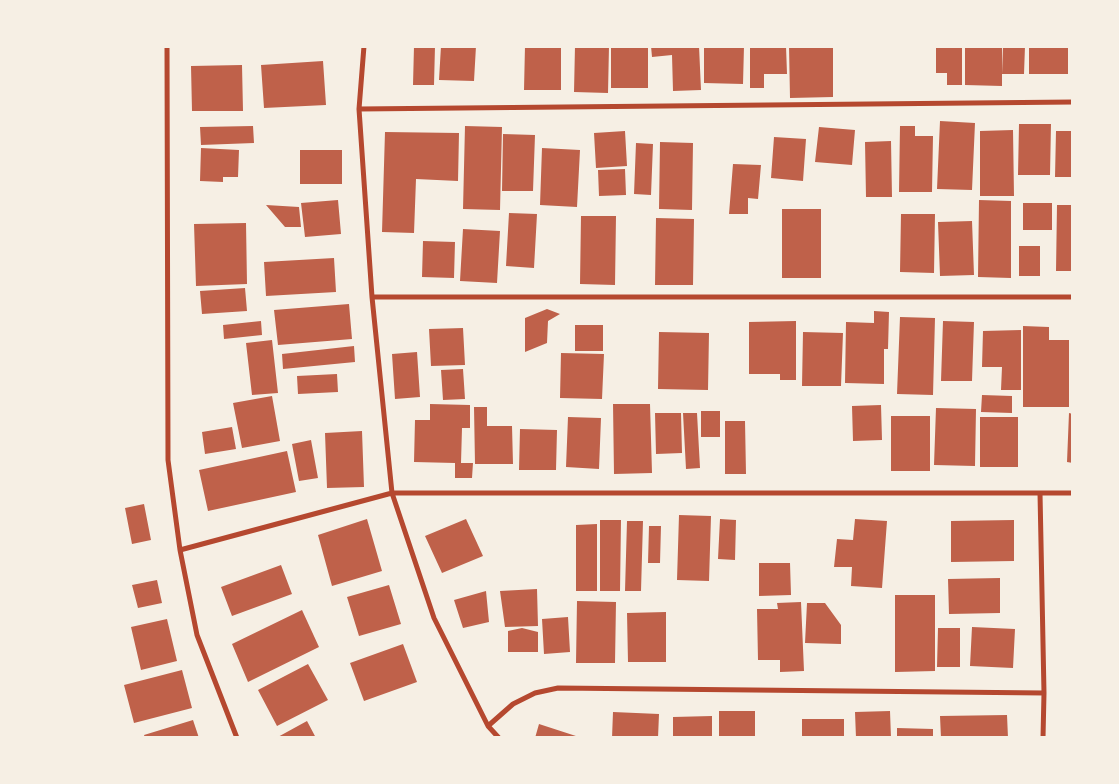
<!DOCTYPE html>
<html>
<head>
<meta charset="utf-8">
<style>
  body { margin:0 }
  #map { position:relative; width:1119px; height:784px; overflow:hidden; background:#f6efe4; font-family:"Roboto Condensed",sans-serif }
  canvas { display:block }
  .frame { position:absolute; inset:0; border:48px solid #f6efe4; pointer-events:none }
</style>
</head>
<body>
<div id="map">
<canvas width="1119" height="784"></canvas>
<div class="frame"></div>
</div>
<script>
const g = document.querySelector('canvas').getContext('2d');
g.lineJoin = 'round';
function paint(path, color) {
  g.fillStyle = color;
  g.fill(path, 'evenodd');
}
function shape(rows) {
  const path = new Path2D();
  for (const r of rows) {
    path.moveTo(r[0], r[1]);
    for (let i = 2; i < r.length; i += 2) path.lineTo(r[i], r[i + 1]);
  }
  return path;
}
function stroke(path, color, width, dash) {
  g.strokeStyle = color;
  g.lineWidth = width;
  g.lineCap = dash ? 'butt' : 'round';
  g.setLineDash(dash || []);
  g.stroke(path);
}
paint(shape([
  [414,46,435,46,434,85,413,85],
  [441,46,476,46,474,81,439,80],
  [525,46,561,46,561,90,524,90],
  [575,46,609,46,608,93,574,92],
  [611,46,648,46,648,88,611,88],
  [651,46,699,46,701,90,673,91,672,55,652,57],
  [704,46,744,46,743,84,704,83],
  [750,46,786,46,787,74,764,74,764,88,750,88],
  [789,46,833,46,833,97,790,98],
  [936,46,962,46,962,85,947,85,947,73,936,73],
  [965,46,1002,46,1002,86,965,85],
  [1003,46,1025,46,1024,74,1002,74],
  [1029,46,1068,46,1068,74,1029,74],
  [323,61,326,105,264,108,261,65],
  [242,65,243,111,192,111,191,66],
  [940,121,975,123,972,190,937,189],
  [1019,124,1051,124,1050,175,1018,175],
  [253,126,254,143,201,145,200,127],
  [465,126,502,127,500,210,463,209],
  [900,126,915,126,915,136,933,136,932,192,899,192],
  [819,127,855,130,852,165,815,162],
  [1013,130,1014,196,980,196,980,131],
  [625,131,627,166,596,168,594,133],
  [1056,131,1073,131,1073,177,1055,177],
  [385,132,459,133,458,181,416,179,414,233,382,232],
  [503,134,535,135,533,191,502,191],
  [774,137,806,139,803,181,771,178],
  [891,141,892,197,866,197,865,142],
  [660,142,693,143,692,210,659,209],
  [636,143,653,144,651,195,634,194],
  [201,148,239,150,238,177,223,177,223,182,200,181],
  [542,148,580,150,577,207,540,205],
  [300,150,342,150,342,184,300,184],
  [733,164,761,165,758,199,748,198,748,214,729,214],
  [625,169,626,195,599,196,598,170],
  [338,200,341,234,305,237,301,203],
  [979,200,1011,201,1011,278,978,277],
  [1023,203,1052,203,1052,230,1023,230],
  [266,205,299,207,301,227,285,227],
  [1057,205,1073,205,1073,271,1056,271],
  [782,209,821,209,821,278,782,278],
  [509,213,537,214,534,268,506,266],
  [901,214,935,214,934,273,900,272],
  [581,216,616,216,615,285,580,284],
  [656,218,694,219,693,285,655,285],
  [972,221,974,275,940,276,938,222],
  [246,223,247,284,196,286,194,224],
  [463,229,500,231,497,283,460,281],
  [423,241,455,242,454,278,422,277],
  [1019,246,1040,246,1040,276,1019,276],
  [334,258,336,292,266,296,264,262],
  [245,288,247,311,202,314,200,291],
  [349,304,352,339,278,345,274,310],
  [547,309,560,314,548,321,547,343,525,352,525,318],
  [874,311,889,312,888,349,884,349,884,384,845,383,846,322,874,323],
  [900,317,935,318,933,395,897,394],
  [261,321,262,335,224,339,223,325],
  [796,321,796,380,780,380,780,374,749,374,749,322],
  [943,321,974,322,972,381,941,381],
  [575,325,603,325,603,351,575,351],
  [1023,326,1049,327,1049,340,1069,340,1069,407,1023,407],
  [463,328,465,365,431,366,429,329],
  [1021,330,1021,390,1001,390,1002,367,982,367,983,331],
  [659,332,709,333,708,390,658,389],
  [803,332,843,333,841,386,802,386],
  [272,340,278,393,252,395,246,343],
  [354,346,355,362,283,369,282,354],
  [417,352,420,397,395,399,392,354],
  [561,353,604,354,602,399,560,398],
  [463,369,465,399,443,400,441,370],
  [337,374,338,392,298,394,297,376],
  [982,395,1012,396,1012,413,981,412],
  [272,396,280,441,242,448,233,403],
  [430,404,470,405,470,428,462,428,461,463,473,463,472,478,455,478,455,463,414,462,415,420,430,420],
  [613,404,650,404,652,473,614,474],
  [881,405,882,440,853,441,852,406],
  [474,407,487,407,487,426,512,426,513,464,475,464],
  [936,408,976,409,975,466,934,465],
  [701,411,720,411,720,437,701,437],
  [655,413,681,413,682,453,656,454],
  [683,413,697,413,700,468,686,469],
  [1069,413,1073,414,1073,463,1067,462],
  [891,416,930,416,930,471,891,471],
  [568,417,601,418,599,469,566,467],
  [980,417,1018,417,1018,467,980,467],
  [725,421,745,421,746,474,725,474],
  [232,427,236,449,205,454,202,432],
  [520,429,557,430,556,470,519,470],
  [362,431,364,487,327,488,325,433],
  [311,440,318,478,299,481,292,444],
  [287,451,296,492,208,511,199,470],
  [144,504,151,540,132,544,125,508],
  [679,515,711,516,709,581,677,580],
  [367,519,382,571,332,586,318,535],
  [466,519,483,556,442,573,425,536],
  [720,519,736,520,735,560,718,559],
  [855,519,887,521,882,588,851,586,852,567,834,567,837,539,853,540],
  [600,520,621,520,620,591,600,591],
  [1014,520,1014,561,951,562,951,521],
  [627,521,643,521,641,591,625,591],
  [597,524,597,591,576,591,576,525],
  [649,526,661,526,660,563,648,563],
  [759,563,790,563,791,595,759,596],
  [281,565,292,594,232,616,221,587],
  [1000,578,1000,613,949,614,948,579],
  [157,580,162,603,138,608,132,585],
  [389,585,401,624,359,636,347,597],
  [537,589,538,626,505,627,500,591],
  [486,591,489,622,463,628,454,600],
  [895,595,935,595,935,671,895,672],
  [577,601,616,602,615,663,576,663],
  [801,602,804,671,780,672,780,660,758,660,757,609,778,609,777,603],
  [807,603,825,603,841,625,841,644,805,643],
  [302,610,319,647,248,682,232,644],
  [666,612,666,662,628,662,627,613],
  [568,617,570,652,544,654,542,619],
  [167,619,177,661,141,670,131,627],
  [972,627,1015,629,1013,668,970,666],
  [522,628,538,632,538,652,508,652,508,631],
  [938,628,960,628,960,667,937,667],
  [403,644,417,682,364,701,350,663],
  [308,664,328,700,277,726,258,690],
  [182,670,192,708,134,723,124,685],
  [719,711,755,711,755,738,719,738],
  [890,711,891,738,856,738,855,712],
  [613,712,659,714,658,738,612,738],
  [1007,715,1008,738,941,738,940,716],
  [712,716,712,738,673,738,673,717],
  [802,719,844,719,844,738,802,738],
  [193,720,199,738,145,738,144,735],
  [307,721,316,738,276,738],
  [539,724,579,737,579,738,535,738],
  [897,728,933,729,933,738,897,738]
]), '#bf614a');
stroke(shape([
  [167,46,168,460,180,550,197,635,237,738],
  [364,46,359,109,372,297,392,493,434,618,488,726,499,738],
  [359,109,1073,102],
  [372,297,1073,297],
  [1040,493,1044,693,1043,738],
  [180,550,392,493,1073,493],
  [488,726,513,704,535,693,558,688,1044,693]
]), '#b5482f', 5);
</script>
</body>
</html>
